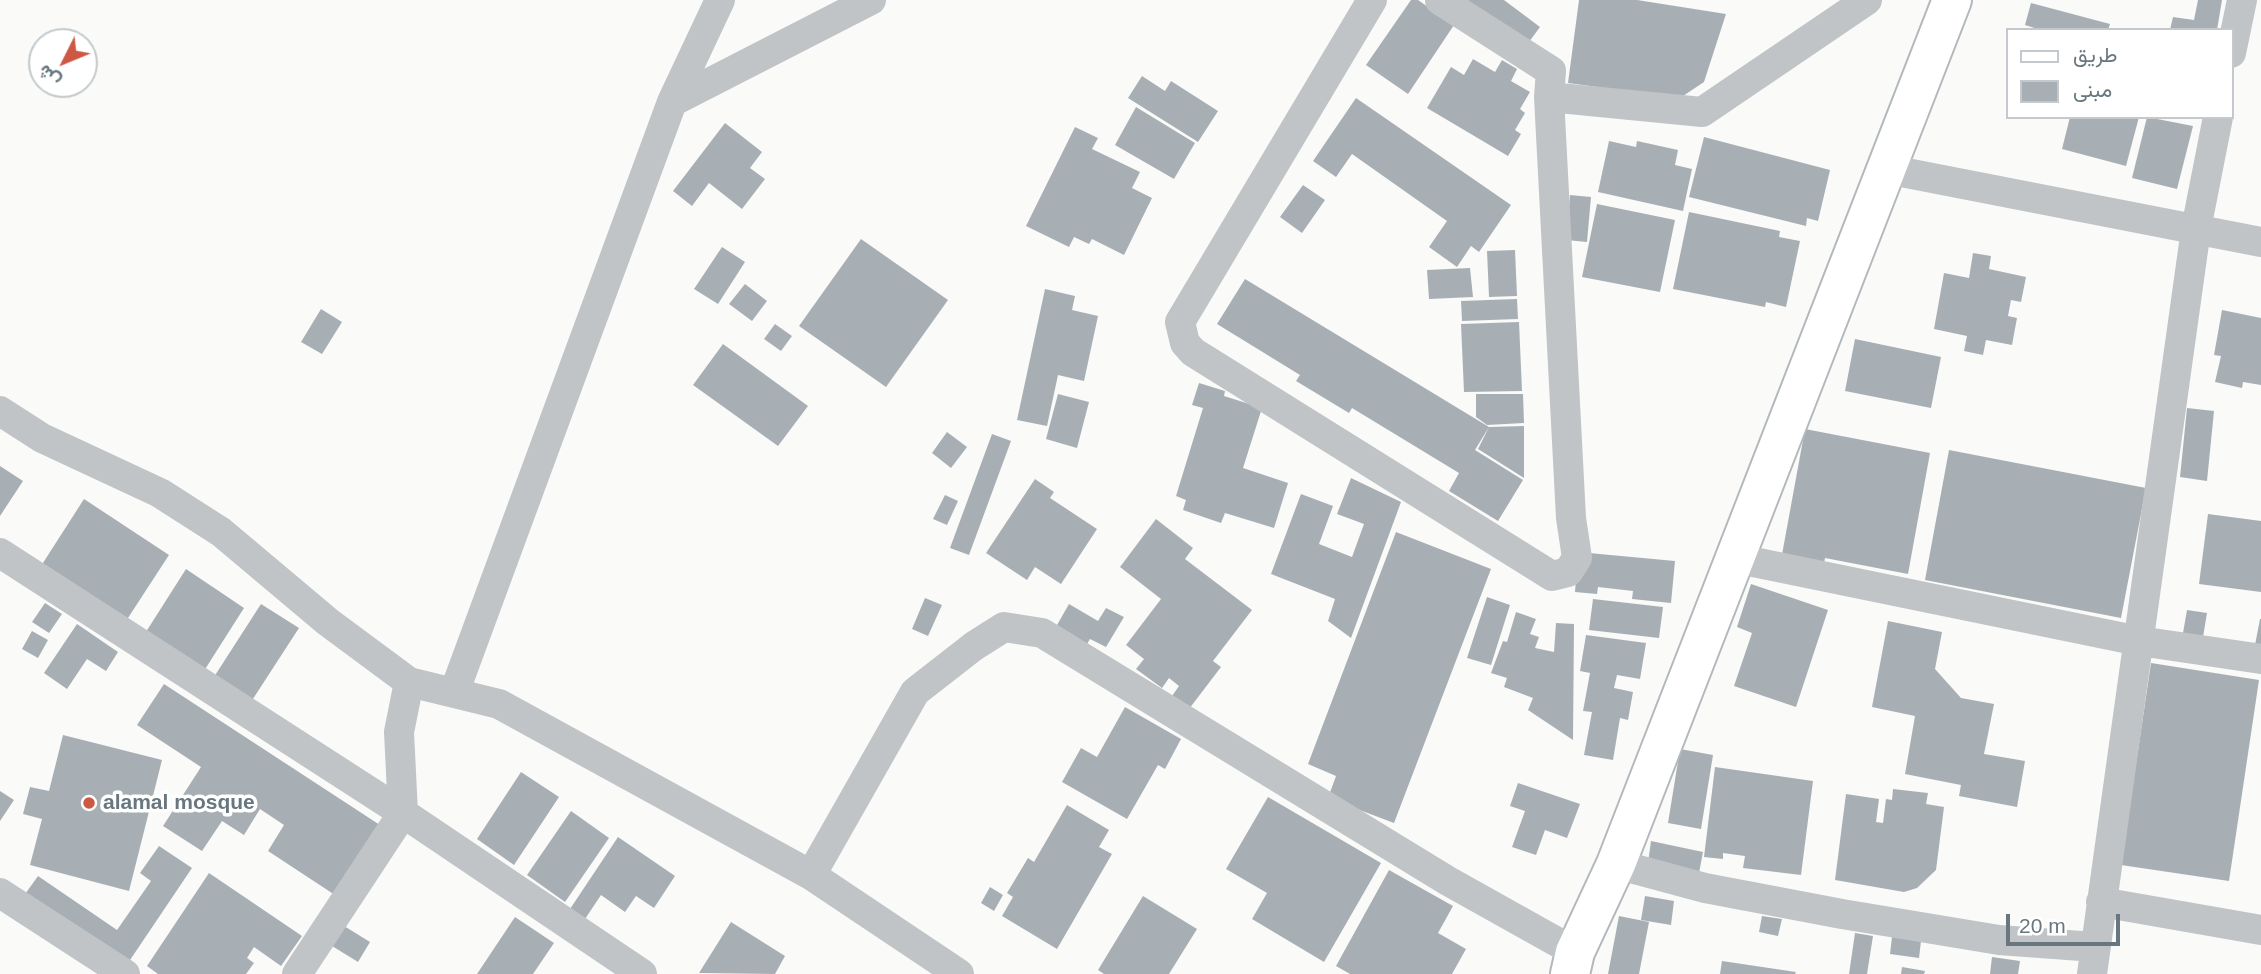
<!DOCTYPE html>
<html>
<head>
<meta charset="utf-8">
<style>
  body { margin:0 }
  #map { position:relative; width:2261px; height:974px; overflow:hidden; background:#fafaf8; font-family:Arial,Vazirmatn,sans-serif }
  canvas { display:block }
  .legend { position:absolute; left:2006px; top:28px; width:228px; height:91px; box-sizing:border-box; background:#fff; border:2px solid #c3c9cc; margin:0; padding:9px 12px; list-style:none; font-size:21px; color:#68777f }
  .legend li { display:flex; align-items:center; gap:14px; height:35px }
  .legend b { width:35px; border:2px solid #c3c9cc }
  .north { position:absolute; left:28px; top:28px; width:70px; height:70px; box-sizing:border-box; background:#fff; border:2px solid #c3c9cc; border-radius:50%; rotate:227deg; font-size:19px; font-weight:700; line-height:28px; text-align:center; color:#68777f }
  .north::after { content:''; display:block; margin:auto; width:24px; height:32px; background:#cd5944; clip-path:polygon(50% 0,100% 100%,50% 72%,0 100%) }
  .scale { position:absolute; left:2006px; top:914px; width:114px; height:32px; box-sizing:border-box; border:4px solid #68777f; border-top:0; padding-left:9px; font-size:21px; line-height:24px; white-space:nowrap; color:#68777f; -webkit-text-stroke:5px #fff; paint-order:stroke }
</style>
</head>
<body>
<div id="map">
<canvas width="2261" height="974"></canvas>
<ul class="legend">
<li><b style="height:9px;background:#fff"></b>طريق</li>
<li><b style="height:19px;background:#a8afb4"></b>مبنى</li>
</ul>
<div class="north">ش</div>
<div class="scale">20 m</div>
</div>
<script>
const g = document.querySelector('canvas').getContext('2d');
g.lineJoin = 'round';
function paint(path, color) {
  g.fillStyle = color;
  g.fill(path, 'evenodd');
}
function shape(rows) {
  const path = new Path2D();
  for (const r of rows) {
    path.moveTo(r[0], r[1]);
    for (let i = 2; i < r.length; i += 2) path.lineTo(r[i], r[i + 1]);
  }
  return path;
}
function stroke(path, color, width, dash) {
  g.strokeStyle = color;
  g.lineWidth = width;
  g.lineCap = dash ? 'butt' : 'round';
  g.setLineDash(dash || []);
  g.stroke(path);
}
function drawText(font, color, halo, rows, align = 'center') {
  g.font = font + ' Arial,sans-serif';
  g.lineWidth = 7;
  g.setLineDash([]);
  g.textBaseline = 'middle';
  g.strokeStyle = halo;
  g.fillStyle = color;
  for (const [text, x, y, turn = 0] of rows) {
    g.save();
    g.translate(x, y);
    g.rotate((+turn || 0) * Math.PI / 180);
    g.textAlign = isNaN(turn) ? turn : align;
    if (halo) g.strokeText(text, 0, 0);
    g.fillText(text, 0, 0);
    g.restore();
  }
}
paint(shape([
  [1411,0,1418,0,1454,25,1408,94,1366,65],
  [1464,0,1504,0,1540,27,1526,46],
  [1579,0,1637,0,1726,14,1704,82,1680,98,1568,83],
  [2198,0,2222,0,2217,30,2170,30,2173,17,2194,20],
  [2031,3,2110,24,2108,30,2041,30,2025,25],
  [1473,59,1495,72,1502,60,1517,69,1511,81,1530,92,1520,109,1525,113,1515,130,1521,134,1508,156,1427,108,1451,67,1464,75],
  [1142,76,1165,91,1171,81,1218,111,1198,142,1128,98],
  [1356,98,1511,205,1479,252,1471,246,1457,267,1429,247,1447,221,1352,154,1336,177,1313,161],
  [1136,107,1195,143,1174,179,1115,145],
  [2070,117,2139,117,2126,166,2062,149],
  [2147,117,2193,126,2177,189,2132,178],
  [725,123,762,152,750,168,765,179,742,209,709,183,692,206,673,191],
  [1075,127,1098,138,1092,149,1140,172,1132,188,1152,198,1124,255,1092,239,1089,244,1074,237,1069,247,1026,226],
  [1704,137,1830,170,1818,221,1807,218,1806,226,1689,197],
  [1609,141,1636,147,1637,141,1678,150,1675,165,1692,169,1683,211,1598,192],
  [1303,185,1325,200,1302,233,1280,217],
  [1570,195,1591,197,1587,242,1566,240],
  [1597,204,1675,220,1660,292,1582,277],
  [1689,212,1780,231,1779,237,1800,241,1786,307,1766,302,1765,307,1673,289],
  [861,239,948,300,886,387,799,326],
  [722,247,745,262,718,304,694,289],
  [1515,250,1517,296,1489,297,1487,251],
  [1973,253,1991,256,1989,269,2026,277,2021,302,2011,300,2008,316,2017,318,2012,345,1986,340,1983,355,1964,351,1967,336,1934,329,1944,273,1969,278],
  [1470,268,1473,297,1429,299,1427,270],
  [1245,279,1489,427,1475,450,1523,480,1498,521,1449,491,1459,473,1352,408,1349,413,1296,381,1300,375,1217,324],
  [745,284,767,301,752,321,729,304],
  [1045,289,1075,296,1072,310,1098,316,1084,381,1058,375,1047,426,1017,420],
  [1517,299,1518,319,1462,321,1461,301],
  [321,309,342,322,322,354,301,342],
  [2222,310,2261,318,2261,385,2243,382,2242,388,2215,382,2221,356,2214,355],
  [1519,322,1522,391,1464,392,1461,324],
  [775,324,792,336,781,351,764,339],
  [1855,339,1941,357,1931,408,1845,391],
  [723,344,808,406,778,446,693,385],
  [1199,383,1225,391,1224,396,1262,408,1243,468,1288,483,1274,528,1225,513,1221,523,1183,510,1186,500,1176,496,1203,408,1192,405],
  [1058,394,1089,402,1077,448,1046,439],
  [1476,394,1523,394,1524,423,1487,425,1476,417],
  [2187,408,2214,411,2207,481,2180,477],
  [1524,426,1524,478,1478,449,1489,427],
  [1805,429,1930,453,1908,574,1825,558,1823,569,1781,560],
  [947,432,967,447,951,468,932,453],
  [992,434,1011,441,969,555,950,548],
  [1949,450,2146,488,2121,618,1925,580],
  [0,466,23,481,0,516],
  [1351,478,1401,502,1351,638,1328,621,1335,599,1271,574,1301,494,1333,506,1319,544,1352,557,1364,524,1337,514],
  [1035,479,1054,492,1050,498,1097,529,1061,584,1035,567,1027,580,986,553],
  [945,495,958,501,947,525,933,519],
  [84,499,169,555,126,621,41,566],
  [2208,514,2261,521,2261,592,2199,584],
  [1156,519,1193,548,1185,559,1252,610,1213,661,1221,667,1189,709,1172,696,1179,686,1169,678,1162,688,1136,669,1144,659,1126,645,1161,599,1120,567],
  [1396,532,1491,569,1394,823,1328,798,1336,776,1308,764],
  [1578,552,1675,561,1671,603,1632,599,1633,591,1598,587,1597,594,1575,592],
  [186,569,244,608,202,674,144,635],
  [1751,584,1828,610,1796,707,1734,686,1752,633,1737,627],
  [1487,597,1510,605,1491,665,1467,658],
  [925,598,942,605,928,636,912,629],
  [1593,599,1663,607,1659,638,1589,630],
  [45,603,62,614,49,633,32,622],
  [261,604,299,628,249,705,212,680],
  [1069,604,1098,621,1106,608,1124,617,1106,647,1090,639,1084,649,1053,632],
  [2187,610,2207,613,2203,637,2183,633],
  [1516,612,1536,619,1530,634,1539,637,1535,648,1554,652,1556,623,1574,624,1573,740,1528,710,1533,698,1504,687,1507,678,1491,673,1503,641,1507,642],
  [2260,619,2261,619,2261,646,2255,645],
  [1888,621,1942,632,1935,669,1961,698,1994,704,1984,754,2025,761,2017,807,1959,796,1961,785,1905,774,1915,716,1872,707],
  [77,624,118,652,106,671,87,659,67,689,44,673],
  [32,631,48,640,38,658,22,649],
  [1586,635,1646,643,1640,679,1617,675,1614,688,1633,692,1628,720,1620,718,1613,760,1584,755,1592,712,1583,711,1590,673,1580,671],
  [2151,663,2259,680,2229,881,2121,865],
  [164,684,383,827,338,897,268,851,284,825,260,809,244,835,222,821,202,851,163,826,201,767,137,725],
  [1125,707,1181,739,1165,769,1158,765,1127,819,1062,782,1081,748,1097,757],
  [63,735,162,760,129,891,30,865,42,819,23,814,30,787,49,791],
  [1680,749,1713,755,1701,829,1668,823],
  [1715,767,1813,781,1801,875,1743,868,1745,856,1723,853,1723,859,1704,857],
  [521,772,559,797,514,865,477,839],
  [1518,783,1580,804,1567,838,1545,830,1536,855,1512,847,1525,811,1510,806],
  [1893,789,1928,793,1926,804,1944,807,1936,870,1917,888,1904,892,1835,880,1846,794,1879,799,1876,822,1883,823,1886,799,1892,800],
  [0,791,14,800,0,821],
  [1268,797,1381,863,1324,962,1252,919,1267,893,1226,869],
  [1067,805,1109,830,1099,847,1112,854,1057,949,1002,916,1013,897,1007,893,1028,858,1034,862],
  [571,811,609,838,565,902,527,875],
  [618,837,675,876,654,908,636,896,625,912,601,895,585,919,570,909],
  [1651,841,1703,852,1699,873,1648,863],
  [159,846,192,868,126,966,23,897,38,876,117,930,151,881,140,873],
  [1389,870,1453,906,1438,933,1466,949,1452,974,1350,974,1336,966],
  [209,873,302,936,281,966,254,947,247,958,254,963,246,974,158,974,147,966],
  [990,887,1003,895,994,911,981,903],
  [1143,896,1197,929,1169,974,1104,974,1098,970],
  [1645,896,1674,901,1671,925,1641,920],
  [1619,916,1649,922,1639,974,1608,974],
  [1762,916,1782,919,1778,936,1759,932],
  [515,917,554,943,533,974,477,974],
  [336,921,370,942,358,962,324,941],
  [731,922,785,956,775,974,699,973],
  [1855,933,1873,936,1867,974,1849,974],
  [1892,937,1921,941,1919,958,1890,954],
  [1992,957,2020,961,2018,974,1990,974],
  [1722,961,1796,972,1795,974,1720,974],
  [1902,967,1925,971,1924,974,1901,974]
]), '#a8afb4');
const secondary = shape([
  [1570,974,1575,952,1616,864,1952,0]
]);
stroke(secondary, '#b2b8bc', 42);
stroke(shape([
  [1372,0,1180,322,1185,343,1193,352,1552,576,1568,572,1577,558,1571,518,1549,97],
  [1440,0,1551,71,1549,97,1702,112,1867,0],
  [2231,53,2242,0],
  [672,102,871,0],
  [1886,169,2261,242],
  [0,411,42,438,160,493,221,532,328,622,409,682,499,704,811,875,959,974],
  [0,553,403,813,642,974],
  [1734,558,2139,641,2261,659],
  [454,693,672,102,720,0],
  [1616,864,1705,888,1842,914,1999,940,2095,947],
  [811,875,915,692,974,646,1004,627,1042,633,1448,881,1575,952],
  [0,893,125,974],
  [2101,902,2261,930],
  [297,974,403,813,399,732,409,682],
  [2092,974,2196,229,2218,117]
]), '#c0c4c7', 30);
stroke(secondary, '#fff', 38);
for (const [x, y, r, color] of [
  [89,803,7,"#cd5944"]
]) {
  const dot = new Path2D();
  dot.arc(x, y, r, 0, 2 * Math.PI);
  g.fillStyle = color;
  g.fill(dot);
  stroke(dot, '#fff', 2.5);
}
drawText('bold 21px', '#68777f', '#fff', [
  ["alamal mosque",103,803]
], 'left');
</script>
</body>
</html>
